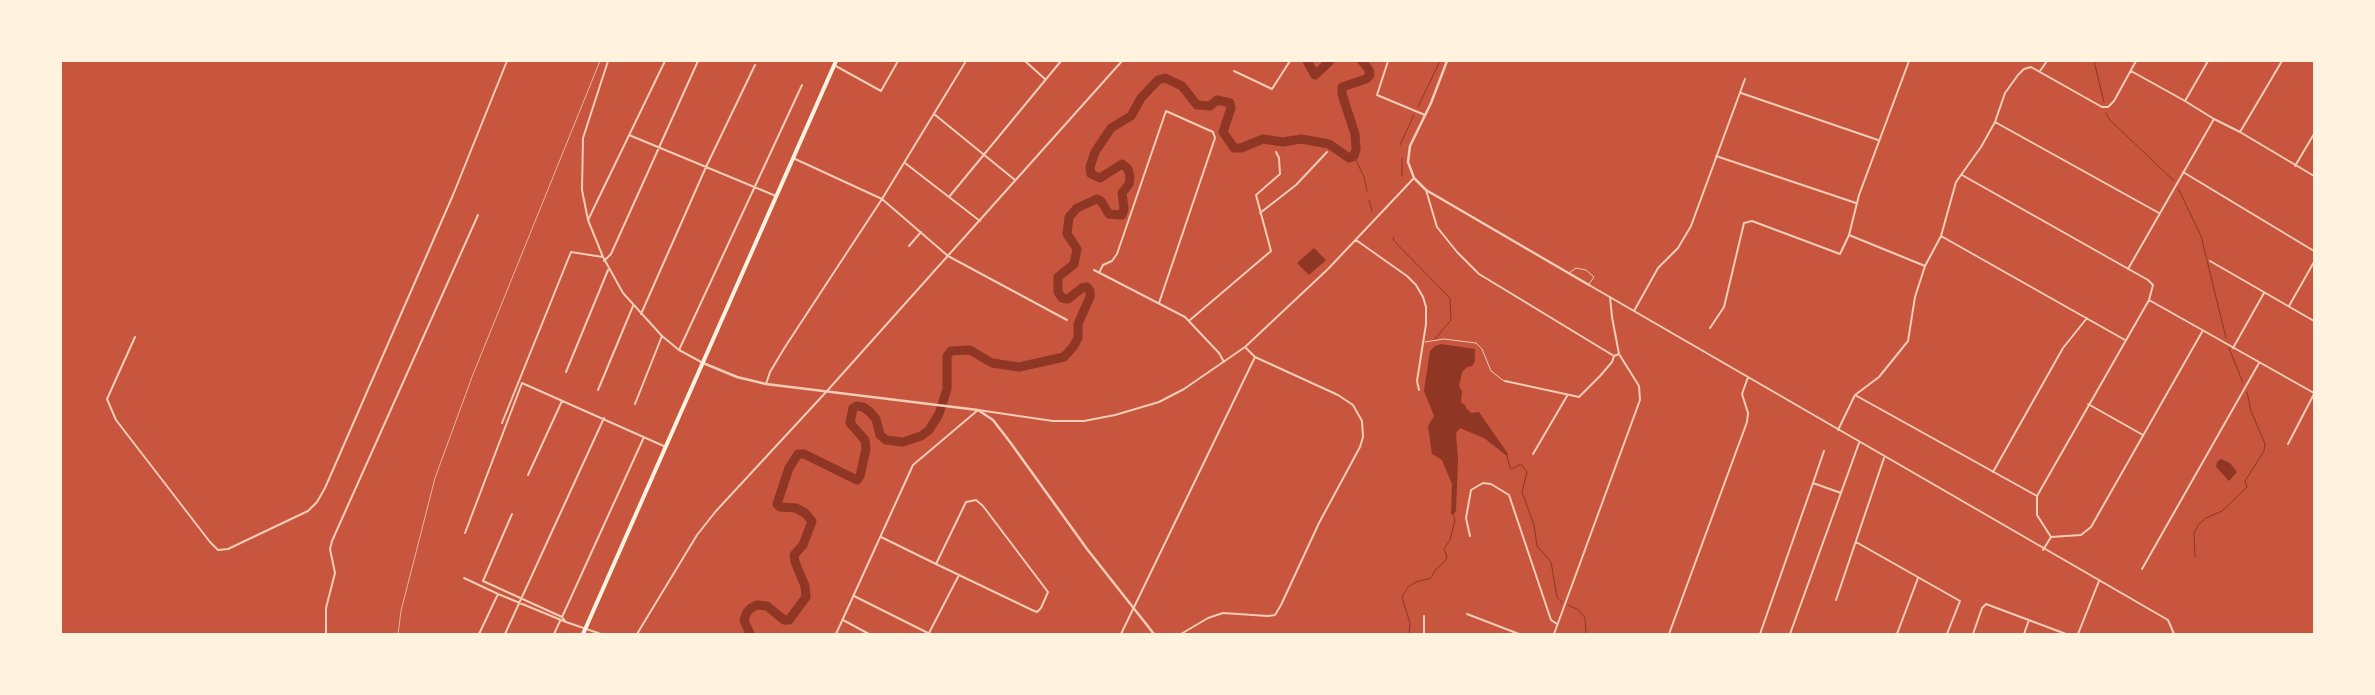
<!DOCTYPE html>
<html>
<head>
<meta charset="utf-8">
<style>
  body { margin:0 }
  #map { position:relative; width:2375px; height:695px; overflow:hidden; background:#c8553d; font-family:Lora,serif }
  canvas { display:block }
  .frame { position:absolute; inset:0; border:62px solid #fff3e0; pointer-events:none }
</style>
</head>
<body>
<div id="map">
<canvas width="2375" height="695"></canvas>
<div class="frame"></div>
</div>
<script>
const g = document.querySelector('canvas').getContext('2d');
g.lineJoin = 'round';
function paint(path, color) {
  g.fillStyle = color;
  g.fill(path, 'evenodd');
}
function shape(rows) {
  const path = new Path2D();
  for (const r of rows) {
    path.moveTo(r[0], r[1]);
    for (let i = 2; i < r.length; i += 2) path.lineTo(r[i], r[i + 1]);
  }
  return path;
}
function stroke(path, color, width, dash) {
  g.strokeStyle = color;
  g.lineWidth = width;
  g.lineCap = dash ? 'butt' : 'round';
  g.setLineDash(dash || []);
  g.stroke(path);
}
paint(shape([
  [1314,248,1326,260,1309,275,1297,263],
  [1441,344,1475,349,1475,361,1472,366,1467,367,1462,372,1459,386,1462,391,1461,402,1466,406,1466,408,1471,413,1479,412,1508,454,1507,456,1484,438,1460,428,1456,433,1458,460,1456,511,1453,515,1451,514,1452,484,1442,460,1432,454,1428,426,1434,416,1424,391,1430,351,1435,346],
  [2221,459,2230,463,2237,472,2229,481,2216,467,2217,462]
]), '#8f3625');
stroke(shape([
  [2094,61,2104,102],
  [1418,107,1439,63],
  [2106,113,2109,119,2174,181],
  [1400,145,1414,115],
  [1354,156,1364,177,1367,191],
  [1402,158,1402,176],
  [2178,188,2201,236,2226,338],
  [1369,200,1372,211],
  [1394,237,1393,240,1450,298,1451,320,1435,339],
  [2229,348,2243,383],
  [1507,456,1510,468,1512,469,1521,464,1527,472,1522,492,1534,525,1537,546,1551,562,1557,597,1562,603],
  [2195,557,2194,533,2199,524,2206,518,2222,511,2247,487,2245,481,2264,451,2265,444,2251,411,2247,392],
  [1568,605,1579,610,1585,618,1586,633],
  [1409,634,1410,623,1402,597,1408,587,1416,582,1431,578,1436,569,1445,561,1447,557,1444,549,1450,540,1455,520,1453,514]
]), '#8f3625', 1);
stroke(shape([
  [1307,61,1315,75,1330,61],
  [750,634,744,620,747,612,751,608,757,605,767,606,784,620,789,620,806,597,805,586,795,562,794,555,803,545,812,521,805,513,796,508,780,507,777,504,789,468,798,454,804,454,857,480,860,476,866,449,865,440,850,423,853,408,857,406,863,407,870,412,876,419,880,435,886,440,903,442,921,436,929,430,939,414,947,389,947,356,951,351,970,350,992,363,1019,367,1064,357,1073,347,1078,338,1078,324,1090,297,1090,291,1087,287,1082,288,1068,299,1062,298,1058,292,1058,277,1074,264,1077,249,1067,234,1069,217,1077,208,1097,199,1101,201,1109,214,1122,215,1124,209,1122,193,1129,184,1130,177,1128,169,1122,164,1100,178,1091,174,1090,167,1095,152,1111,128,1131,116,1141,98,1158,80,1165,78,1182,86,1197,105,1210,106,1217,100,1230,103,1231,108,1223,132,1234,148,1241,148,1263,139,1283,142,1301,139,1329,144,1349,158,1354,156,1356,149,1355,134,1342,94,1342,87,1366,79,1370,75,1369,70,1362,61]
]), '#8f3625', 9);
stroke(shape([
  [1569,273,1576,268,1586,270,1594,277,1589,284],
  [1425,342,1444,339,1476,343,1482,349,1491,371,1504,381]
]), '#f1ccb7', 1);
stroke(shape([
  [608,61,583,138,582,190,588,220,603,257,623,293,662,336,679,350,703,363],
  [1025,61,1045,79],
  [1388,61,1377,95,1425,115],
  [834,65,881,91,898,61],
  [1234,71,1272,89,1290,61],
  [2040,71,2047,61],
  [2131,71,2185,101,2214,119,2240,132,2314,176],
  [1741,93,1878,140],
  [2185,101,2208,61],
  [934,114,1015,180],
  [1995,122,2159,213],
  [2240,132,2282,61],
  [629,135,776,196],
  [1716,156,1856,203],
  [793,158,882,199,948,256,1067,320],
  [905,163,980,221],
  [2295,166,2314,134],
  [2183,172,2314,251],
  [1962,175,2148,280,2153,285,2149,300,2037,496,2037,515,2051,537,2043,550],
  [1426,190,1437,227,1457,252,1479,274,1614,356,1619,354],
  [949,197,1061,61],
  [1260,213,1296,185,1327,152],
  [588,220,665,61],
  [1849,235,1925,266],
  [1941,236,2125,340],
  [1356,240,1407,276,1416,285,1423,297,1426,307,1426,324,1417,381,1419,390],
  [909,246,921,232],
  [604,261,611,254,698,61],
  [2210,261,2314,321],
  [2128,269,2214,119],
  [1094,270,1185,317,1219,353,1224,362],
  [1099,273,1103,265,1112,261,1117,254,1166,111,1213,132,1215,138,1159,303],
  [1589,285,2168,620,2174,634],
  [2149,300,2314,393],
  [2289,306,2314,262],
  [1634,311,1658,268,1678,248,1691,226,1745,79],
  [641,314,706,167,755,65],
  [1190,320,1271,251,1256,195,1280,174,1279,158,1276,152],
  [1710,328,1724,307,1744,223,1752,221,1840,254,1849,235,1859,195,1909,61],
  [135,337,107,399,116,420,210,542,218,550,228,549,308,511,317,502,325,488,453,195,507,61],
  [2233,348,2264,293],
  [679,350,802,85],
  [566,372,608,270],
  [1505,381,1579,397,1600,376,1612,362,1614,356],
  [766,384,770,372,785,347,882,199,966,61],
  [598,390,633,306],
  [1855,395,2037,496],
  [635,404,662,336],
  [2088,404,2143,435],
  [502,423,571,252,603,257],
  [1838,430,1855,395,1879,377,1908,341,1915,297,1925,266,1941,236,1956,182,1981,147,1995,122,2005,93,2018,75,2024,69,2031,67,2102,107,2108,107,2114,101,2136,61],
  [2288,444,2314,394],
  [1533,454,1567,396],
  [1993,472,2063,348,2087,318],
  [528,475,562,401],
  [1813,483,1824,451],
  [512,514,483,581,562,617,566,622,601,634],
  [465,533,522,383,666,447],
  [1470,536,1466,518,1471,490,1483,483,1491,484,1509,495,1551,620,1557,624],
  [881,537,936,564,959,575,1032,610,1037,612,1041,608,1048,592,983,506,976,500,966,502,936,564],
  [2051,537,2081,535,2091,527,2202,332],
  [1856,542,1960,601,1947,634],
  [2142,569,2259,363],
  [464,578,498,594],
  [854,596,930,634],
  [1836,600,1884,458],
  [1467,614,1519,634],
  [562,617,644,437],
  [843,620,869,634],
  [929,633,959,575],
  [326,634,326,608,335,573,330,549,332,541,478,215],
  [479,634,498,594,566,622],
  [505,634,604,418],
  [554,634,560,621],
  [637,634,697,535,716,511,827,391,1122,61],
  [836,634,913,465,978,410,1053,421,1084,421,1115,415,1159,402,1184,389,1245,347,1328,269,1414,178],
  [1121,634,1255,357],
  [1181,634,1208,618,1223,613,1268,616,1275,615,1281,605,1319,523,1360,447,1363,437,1362,421,1353,405,1338,395,1255,357,1245,347],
  [1424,634,1424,616],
  [1554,634,1640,400,1639,386,1619,354,1612,317,1610,297],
  [1669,634,1747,422,1748,413,1742,394,1748,377],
  [1760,634,1813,483,1841,493],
  [1790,634,1859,443],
  [1897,634,1918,578],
  [1973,634,1982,608,1986,604,2066,634],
  [2024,634,2029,620],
  [2078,634,2099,581]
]), '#f1ccb7', 2);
stroke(shape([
  [1447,61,1431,103,1410,146,1408,162,1414,178,1426,190,1589,285],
  [703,363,737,377,766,384,978,410,993,420,1010,442,1087,549,1154,634]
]), '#f1ccb7', 2.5);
stroke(shape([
  [583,634,836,61]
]), '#fff3e0', 4);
stroke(shape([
  [398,634,401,611,435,478,472,377,600,61]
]), '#e9b49f', 1);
</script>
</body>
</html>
